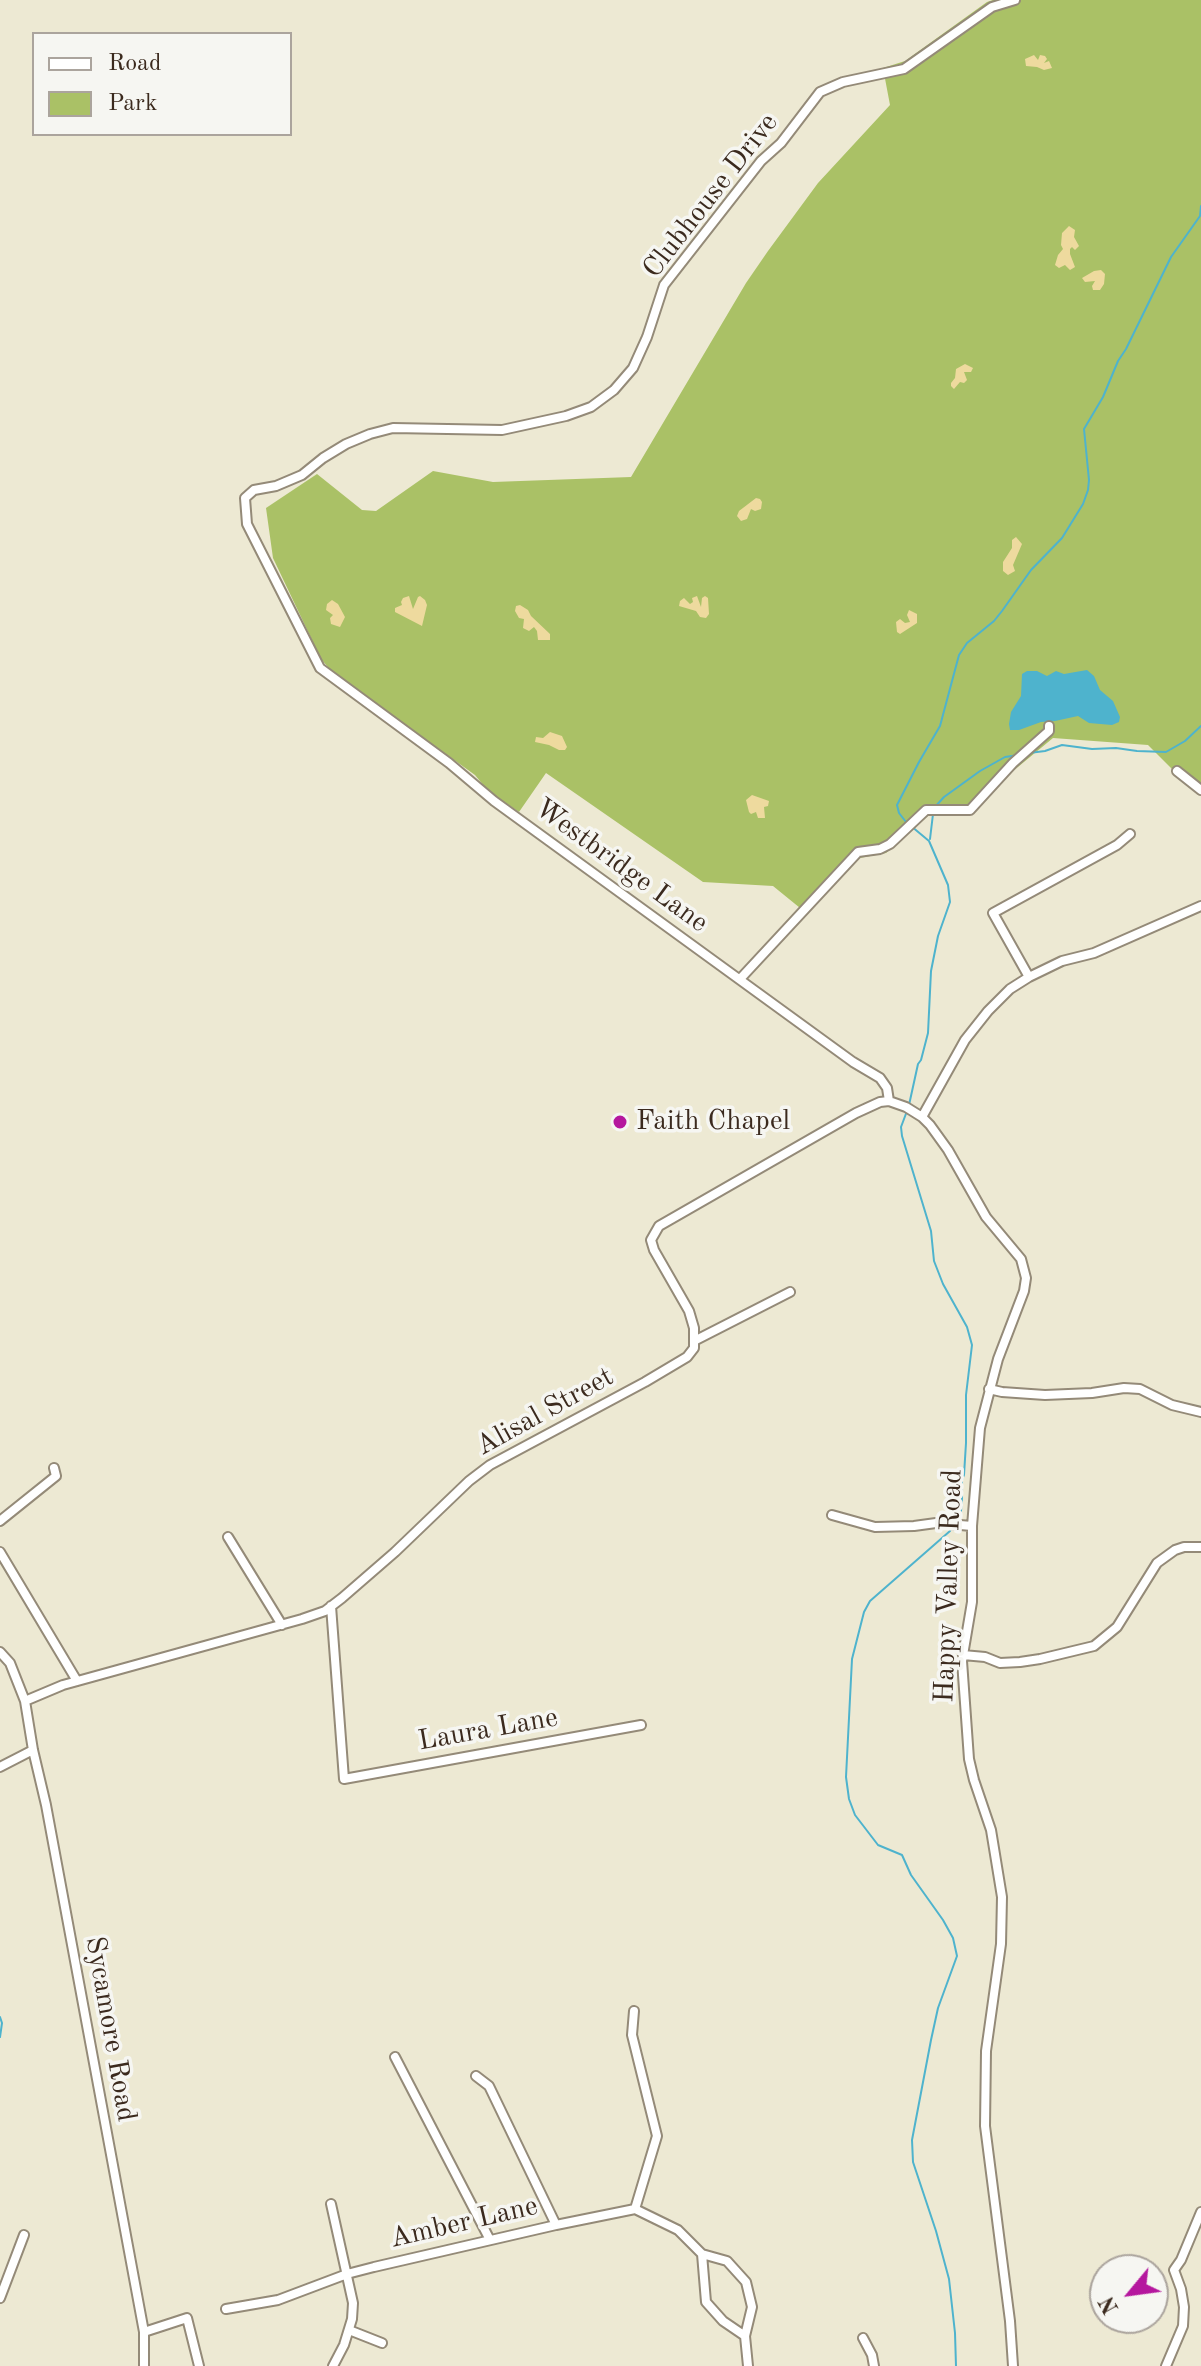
<!DOCTYPE html>
<html>
<head>
<meta charset="utf-8">
<style>
  body { margin:0 }
  #map { position:relative; width:1201px; height:2366px; overflow:hidden; background:#ede9d3; font-family:"Old Standard TT",serif }
  canvas { display:block }
  .legend { position:absolute; left:32px; top:32px; width:260px; height:104px; box-sizing:border-box; background:#f6f6f2; border:2px solid #aba49d; margin:0; padding:10px 14px; list-style:none; font-size:24px; color:#3b2a1e }
  .legend li { display:flex; align-items:center; gap:16px; height:40px }
  .legend b { width:40px; border:2px solid #aba49d }
  .north { position:absolute; left:1089px; top:2254px; width:80px; height:80px; box-sizing:border-box; background:#f6f6f2; border:2px solid #aba49d; border-radius:50%; rotate:241deg; font-size:22px; font-weight:700; line-height:32px; text-align:center; color:#3b2a1e }
  .north::after { content:''; display:block; margin:auto; width:28px; height:36px; background:#b5179e; clip-path:polygon(50% 0,100% 100%,50% 72%,0 100%) }
</style>
</head>
<body>
<div id="map">
<canvas width="1201" height="2366"></canvas>
<ul class="legend">
<li><b style="height:10px;background:#fff"></b>Road</li>
<li><b style="height:22px;background:#aac166"></b>Park</li>
</ul>
<div class="north">N</div>
</div>
<script>
const g = document.querySelector('canvas').getContext('2d');
g.lineJoin = 'round';
function paint(path, color) {
  g.fillStyle = color;
  g.fill(path, 'evenodd');
}
function shape(rows) {
  const path = new Path2D();
  for (const r of rows) {
    path.moveTo(r[0], r[1]);
    for (let i = 2; i < r.length; i += 2) path.lineTo(r[i], r[i + 1]);
  }
  return path;
}
function stroke(path, color, width, dash) {
  g.strokeStyle = color;
  g.lineWidth = width;
  g.lineCap = dash ? 'butt' : 'round';
  g.setLineDash(dash || []);
  g.stroke(path);
}
function drawText(font, color, halo, rows, align = 'center') {
  g.font = font + ' "Old Standard TT",serif';
  g.lineWidth = 7;
  g.setLineDash([]);
  g.textBaseline = 'middle';
  g.strokeStyle = halo;
  g.fillStyle = color;
  for (const [text, x, y, turn = 0] of rows) {
    g.save();
    g.translate(x, y);
    g.rotate((+turn || 0) * Math.PI / 180);
    g.textAlign = isNaN(turn) ? turn : align;
    if (halo) g.strokeText(text, 0, 0);
    g.fillText(text, 0, 0);
    g.restore();
  }
}
paint(shape([
  [993,0,1201,0,1201,788,1179,776,1148,745,1053,738,1001,781,973,814,929,815,886,853,860,858,805,912,773,886,703,882,546,773,519,812,488,791,475,775,333,673,321,659,273,558,266,508,317,474,362,510,376,511,433,471,493,482,631,477,746,283,768,251,818,183,890,105,883,68,905,61,987,2]
]), '#aac166');
paint(shape([
  [1034,55,1038,60,1040,55,1045,56,1047,59,1044,63,1049,61,1052,68,1044,70,1037,67,1026,66,1025,59],
  [1069,226,1075,230,1074,237,1079,246,1075,250,1072,247,1070,249,1070,254,1075,267,1070,270,1065,265,1059,268,1055,265,1058,255,1063,249,1061,245,1062,233],
  [1101,270,1105,274,1104,284,1100,290,1093,290,1092,286,1095,281,1085,282,1082,278,1094,271],
  [965,364,973,368,971,372,964,372,967,380,964,383,960,382,954,389,951,386,951,383,955,378,956,369],
  [756,498,760,499,762,502,761,509,755,511,751,509,747,519,741,521,737,516,739,511],
  [1016,537,1022,544,1013,565,1015,571,1008,575,1003,571,1003,562,1012,548,1012,540],
  [409,596,413,609,418,597,420,596,425,600,427,605,422,626,395,612,395,608,402,605,401,602,403,598],
  [697,596,701,607,702,598,705,596,708,598,709,614,706,618,700,617,696,611,679,606,680,601,684,598,690,604,693,602,692,598],
  [332,600,338,604,345,617,340,627,331,624,330,618,333,615,326,610,327,604],
  [520,605,528,610,531,616,550,634,550,640,538,640,537,631,534,627,529,631,523,628,524,619,519,618,515,611,516,606],
  [909,610,917,614,917,623,900,634,897,632,896,622,900,619,905,623,910,622,907,615],
  [550,732,562,736,567,747,565,750,559,750,549,745,535,742,536,737,543,738],
  [752,795,769,801,768,806,764,807,765,818,758,818,756,812,751,814,749,812,746,800]
]), '#eeda9e');
paint(shape([
  [1087,670,1094,676,1100,690,1113,701,1120,717,1119,722,1112,725,1089,723,1078,716,1055,721,1041,722,1019,730,1010,730,1009,724,1011,712,1021,696,1022,674,1027,671,1037,671,1047,676,1056,671,1064,674]
]), '#4eb3cd');
stroke(shape([
  [1029,753,1045,751,1062,745,1092,749,1116,748,1137,751,1166,752,1185,741,1201,726],
  [934,808,944,797,980,771,1005,757,1019,755],
  [906,822,899,813,897,805,919,762,940,726,959,655,967,643,994,621,1002,611,1031,570,1062,538,1083,504,1088,490,1089,480,1084,429,1103,397,1118,361,1126,349,1171,257,1200,216,1201,206],
  [930,839,933,814],
  [909,1105,918,1064,921,1060,928,1033,931,971,938,936,950,902,948,885,929,841,911,826],
  [907,1111,901,1127,902,1136,931,1231,934,1261,943,1284,967,1327,972,1345,966,1395,966,1443,964,1475,962,1480,962,1498,961,1511,954,1521],
  [951,1527,950,1531,870,1601,864,1612,852,1659,846,1777,849,1799,855,1815,878,1845,902,1855,911,1875,943,1920,953,1938,957,1956,938,2008,931,2040,912,2140,913,2162,936,2231,949,2279,955,2333,956,2366],
  [0,2017,2,2023,0,2037]
]), '#4eb3cd', 2);
const minor = shape([
  [1177,771,1201,790],
  [1029,977,993,913,1117,845,1130,834],
  [740,979,858,852,880,849,890,844,926,810,970,810,1013,763,1049,731,1049,726],
  [889,1101,887,1088,880,1078,853,1062,494,801,449,763,320,668,247,524,245,498,254,490,276,486,302,475,323,458,346,444,370,434,393,428,502,430,566,416,591,407,614,390,633,368,647,337,664,285,761,161,781,143,820,92,843,82,904,69,992,7,1015,0],
  [889,1101,906,1107,922,1117,930,1125,948,1150,986,1217,1021,1259,1026,1278,1024,1291,998,1359,980,1428,972,1526,972,1602,962,1661,969,1759,974,1780,991,1830,1002,1897,1001,1944,986,2051,985,2126,1010,2321,1013,2366],
  [922,1117,965,1040,988,1011,1010,989,1029,977,1062,961,1094,953,1201,906],
  [696,1340,790,1292],
  [989,1389,1002,1392,1045,1395,1092,1393,1124,1388,1140,1389,1172,1405,1201,1412],
  [832,1515,875,1527,914,1526,936,1523,972,1526],
  [0,1521,56,1476,54,1468],
  [228,1537,282,1625],
  [0,1552,77,1681],
  [331,1606,344,1779,641,1725],
  [0,1652,10,1663,25,1701,33,1750,46,1805,144,2332,144,2366],
  [963,1655,985,1657,1000,1663,1020,1662,1040,1659,1094,1646,1117,1627,1157,1563,1175,1550,1184,1547,1201,1547],
  [25,1701,63,1685,302,1619,325,1611,342,1598,395,1552,469,1481,490,1465,645,1382,687,1357,694,1348,694,1328,689,1311,654,1250,651,1240,659,1226,856,1113,880,1102,889,1101],
  [0,1767,33,1750],
  [634,2011,632,2035,657,2136,635,2209],
  [395,2057,490,2240],
  [476,2076,489,2086,556,2225],
  [331,2204,353,2303,352,2319,344,2345,333,2366],
  [702,2254,706,2302,723,2321,745,2336],
  [0,2298,24,2235],
  [226,2309,278,2300,347,2274,374,2267,556,2225,635,2209,678,2230,702,2254,727,2261,746,2282,752,2307,745,2336,748,2366],
  [349,2330,382,2343],
  [144,2332,187,2318,199,2366],
  [863,2338,872,2355,874,2366],
  [1166,2366,1183,2326,1184,2307,1181,2289,1174,2270,1181,2260,1201,2212]
]);
stroke(minor, '#948a78', 12);
stroke(minor, '#fff', 8);
for (const [x, y, r, color] of [
  [620,1122,8,"#b5179e"]
]) {
  const dot = new Path2D();
  dot.arc(x, y, r, 0, 2 * Math.PI);
  g.fillStyle = color;
  g.fill(dot);
  stroke(dot, '#f6f6f2', 3);
}
drawText('28px', '#3b2a1e', '#f6f6f2', [
  ["Clubhouse Drive",711,196,-52],
  ["Westbridge Lane",621,866,36],
  ["Alisal Street",545,1412,-29],
  ["Happy Valley Road",949,1586,-88],
  ["Laura Lane",488,1730,-10],
  ["Sycamore Road",110,2029,80],
  ["Amber Lane",464,2223,-13]
]);
drawText('28px', '#3b2a1e', '#f6f6f2', [
  ["Faith Chapel",636,1122]
], 'left');
</script>
</body>
</html>
